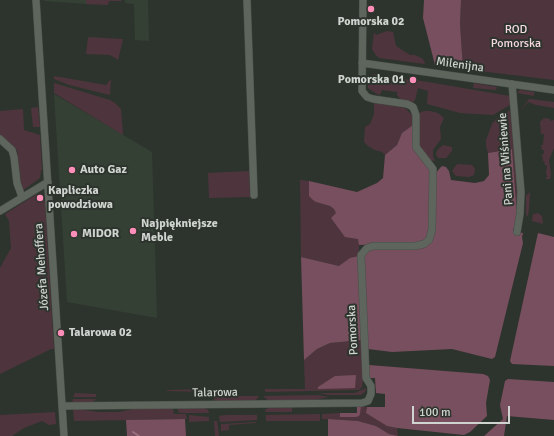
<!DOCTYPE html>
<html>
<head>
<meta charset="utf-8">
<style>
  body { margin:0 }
  #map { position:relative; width:554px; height:436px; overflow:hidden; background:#2d342d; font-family:Signika,sans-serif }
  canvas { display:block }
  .scale { position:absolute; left:412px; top:406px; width:98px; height:18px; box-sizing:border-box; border:2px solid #d0d4d0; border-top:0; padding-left:5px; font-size:12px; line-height:14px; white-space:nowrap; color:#d0d4d0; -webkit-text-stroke:3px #2d342d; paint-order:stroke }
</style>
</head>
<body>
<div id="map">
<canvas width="554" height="436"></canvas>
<div class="scale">100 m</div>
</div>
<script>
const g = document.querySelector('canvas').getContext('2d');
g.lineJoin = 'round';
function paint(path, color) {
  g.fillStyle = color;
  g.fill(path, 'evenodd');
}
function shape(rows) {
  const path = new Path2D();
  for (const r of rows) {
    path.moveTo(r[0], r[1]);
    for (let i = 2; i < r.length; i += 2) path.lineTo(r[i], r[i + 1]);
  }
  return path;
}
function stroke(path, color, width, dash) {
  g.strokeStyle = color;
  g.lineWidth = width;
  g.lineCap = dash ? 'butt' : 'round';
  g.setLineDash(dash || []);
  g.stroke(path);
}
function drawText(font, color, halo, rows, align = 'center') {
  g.font = font + ' Signika,sans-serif';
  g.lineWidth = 4;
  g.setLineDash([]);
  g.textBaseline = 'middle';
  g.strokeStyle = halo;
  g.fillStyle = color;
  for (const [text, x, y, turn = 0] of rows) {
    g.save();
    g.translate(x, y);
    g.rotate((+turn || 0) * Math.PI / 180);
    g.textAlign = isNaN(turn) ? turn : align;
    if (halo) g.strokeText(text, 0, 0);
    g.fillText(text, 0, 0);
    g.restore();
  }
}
paint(shape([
  [44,0,86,0,86,4,44,1],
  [125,0,148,0,149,41,135,40,134,4,125,3],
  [54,94,152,152,157,318,67,302]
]), '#354035');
paint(shape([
  [86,0,122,0,121,1,109,1,108,5,86,4],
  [461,0,554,0,554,80,463,69,460,24],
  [387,31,393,32,396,46,410,55,415,55,423,59,425,64,379,58,375,54,372,49,374,32,376,35],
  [88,37,123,39,118,60,110,55,86,54],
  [375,74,410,80,410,81,415,82,416,80,510,96,510,105,493,115,460,113,427,104,428,91,418,88,415,100,412,103,401,100,397,95,397,92,382,90,380,95,377,94,368,88,368,79,372,75],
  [54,76,106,85,111,79,110,95,69,85,54,79],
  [54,83,110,100,115,103,121,109,123,135,54,93],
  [474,83,497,87,496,90,473,88],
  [520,90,534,92,534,96,517,93],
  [529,99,531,99,554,102,554,108,536,105,528,102,520,111],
  [374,103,405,108,412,115,413,125,402,133,397,145,385,155,382,152,375,150,368,146,364,142,365,127,370,124,374,114],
  [38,107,40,127,33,127,31,108],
  [23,109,24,130,40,135,42,170,41,170,40,178,22,191,17,150,0,135,0,111],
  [424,111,430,111,438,113,444,118,440,127,441,139,433,150,433,156,435,161,429,160,419,147,419,113],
  [509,111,510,111,513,132,517,191,518,205,517,216,512,149,488,153,486,146,486,140,492,124,500,115],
  [544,118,550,119,550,121,554,120,554,148,549,160,551,175,550,179,546,179,546,177,548,177,546,174,547,165,545,165,544,161,543,161,542,154,544,154,544,150,542,150,541,145,543,145,544,134,541,134,540,122],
  [443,145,452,147,452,151,446,158,439,158,437,157,436,153,438,149],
  [457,164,472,165,475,169,474,175,469,177,457,176,455,175,452,171],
  [249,171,250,197,209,198,208,173],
  [300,180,309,181,309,195,316,202,330,206,334,209,359,239,359,256,339,266,301,257],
  [530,192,529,208,528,216,526,215,526,196],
  [39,193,41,193,44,198,45,205,54,349,51,349,0,374,0,268,11,248,9,221,5,214,37,194,39,199,41,199],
  [538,213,542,216,543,224,532,221,533,214],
  [362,340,363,380,362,387,359,390,265,392,265,389,305,389,304,360,317,349,330,343],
  [366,388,365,392,361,395,329,395,319,393,355,393],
  [210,389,210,392,167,391,167,390],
  [75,393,96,394,96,397,73,397],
  [318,395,329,397,314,400,269,401,264,397,264,396],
  [214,396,259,396,256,400,254,401,214,401],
  [73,399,96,399,92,403,72,403],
  [361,406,367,407,366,409,380,421,387,426,397,428,398,436,389,434,376,426,358,421,322,419,322,414,340,413,340,416,356,417],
  [292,407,292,412,265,412,266,409,269,408],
  [177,408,205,408,208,410,209,413,179,413],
  [73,409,76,409,98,412,119,412,133,409,173,409,174,414,186,414,187,419,74,421],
  [55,412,56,424,49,425,42,421,24,428,12,436,0,436,0,415],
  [320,414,320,421,266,421,266,415],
  [189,415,209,417,209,421,189,422],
  [225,415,257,415,257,420,220,422,219,416],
  [217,420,219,436,215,436,214,421,217,421],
  [256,422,256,423,229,425,229,430,221,431,221,424]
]), '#4e353d');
paint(shape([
  [424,0,461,0,460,24,463,69,435,65,423,18],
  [413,125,413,146,429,167,429,230,426,238,423,241,416,243,359,245,358,239,345,237,331,218,336,213,334,209,330,206,316,202,313,200,309,196,309,181,357,192,377,183,383,178,385,155,397,145,402,133],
  [512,149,517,216,513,231,523,233,522,237,523,243,495,357,492,359,452,349,392,352,368,349,363,256,369,249,431,242,436,173,439,169,442,166,446,167,449,171,451,180,475,183,484,181,489,175,488,153],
  [538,233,554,237,554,366,512,364,510,361],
  [359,256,362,340,330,343,317,349,304,360,301,257,339,266,350,258],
  [369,365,483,374,488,376,490,380,486,403,487,416,470,432,464,435,397,428,387,426,366,413,367,407,385,407,385,394,376,393,375,378,369,378],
  [356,375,355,388,318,389,318,387,335,376],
  [508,379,554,382,554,420,507,416,504,436,484,436,503,419,500,405,505,381],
  [357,406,361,406,360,414,359,416,356,417,340,417,340,413,357,413],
  [185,419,186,436,127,436,126,420],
  [328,419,358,421,376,426,389,434,398,436,328,436]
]), '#784f5e');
stroke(shape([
  [133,432,139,436]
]), '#9a6f7e', 2);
const minor = shape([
  [36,0,64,436],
  [247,0,254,195],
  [362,63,554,90],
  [512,84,521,192,520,214,517,232],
  [0,139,12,150,14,157,17,183,22,197],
  [0,211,48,182],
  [62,406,362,403,368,401,371,394,371,386,366,378,361,255,367,248,373,246,415,246,424,244,429,240,432,230,433,169,416,147,416,115,413,107,407,104,373,99,367,97,362,91,363,0]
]);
stroke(minor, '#494f49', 8);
stroke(minor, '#5d655d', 7);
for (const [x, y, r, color] of [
  [371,9,4,"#ff8eb9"],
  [413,80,4,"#ff8eb9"],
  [72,170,4,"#ff8eb9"],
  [40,198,4,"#ff8eb9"],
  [133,231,4,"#ff8eb9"],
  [74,234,4,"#ff8eb9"],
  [61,333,4,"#ff8eb9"]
]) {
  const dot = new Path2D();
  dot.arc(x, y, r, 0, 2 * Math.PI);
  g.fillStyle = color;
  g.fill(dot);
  stroke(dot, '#2d342d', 1.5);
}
drawText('bold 12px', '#d0d4d0', '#2d342d', [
  ["Pomorska 02",371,22,"center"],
  ["Pomorska 01",405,80,"right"],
  ["Auto Gaz",80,170],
  ["Kapliczka",48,191],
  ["powodziowa",48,205],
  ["Najpiękniejsze",141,224],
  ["Meble",141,238],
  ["MIDOR",82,234],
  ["Talarowa 02",69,333]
], 'left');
drawText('12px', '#f6d8e1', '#2d342d', [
  ["ROD",516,30],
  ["Pomorska",516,44]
]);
drawText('12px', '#d0d4d0', '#2d342d', [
  ["Milenijna",460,65,8],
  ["Pani na Wiśniewie",506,159,-94],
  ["Józefa Mehoffera",42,267,-94],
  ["Pomorska",353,330,-93],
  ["Talarowa",215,393,-1]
]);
</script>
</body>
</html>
